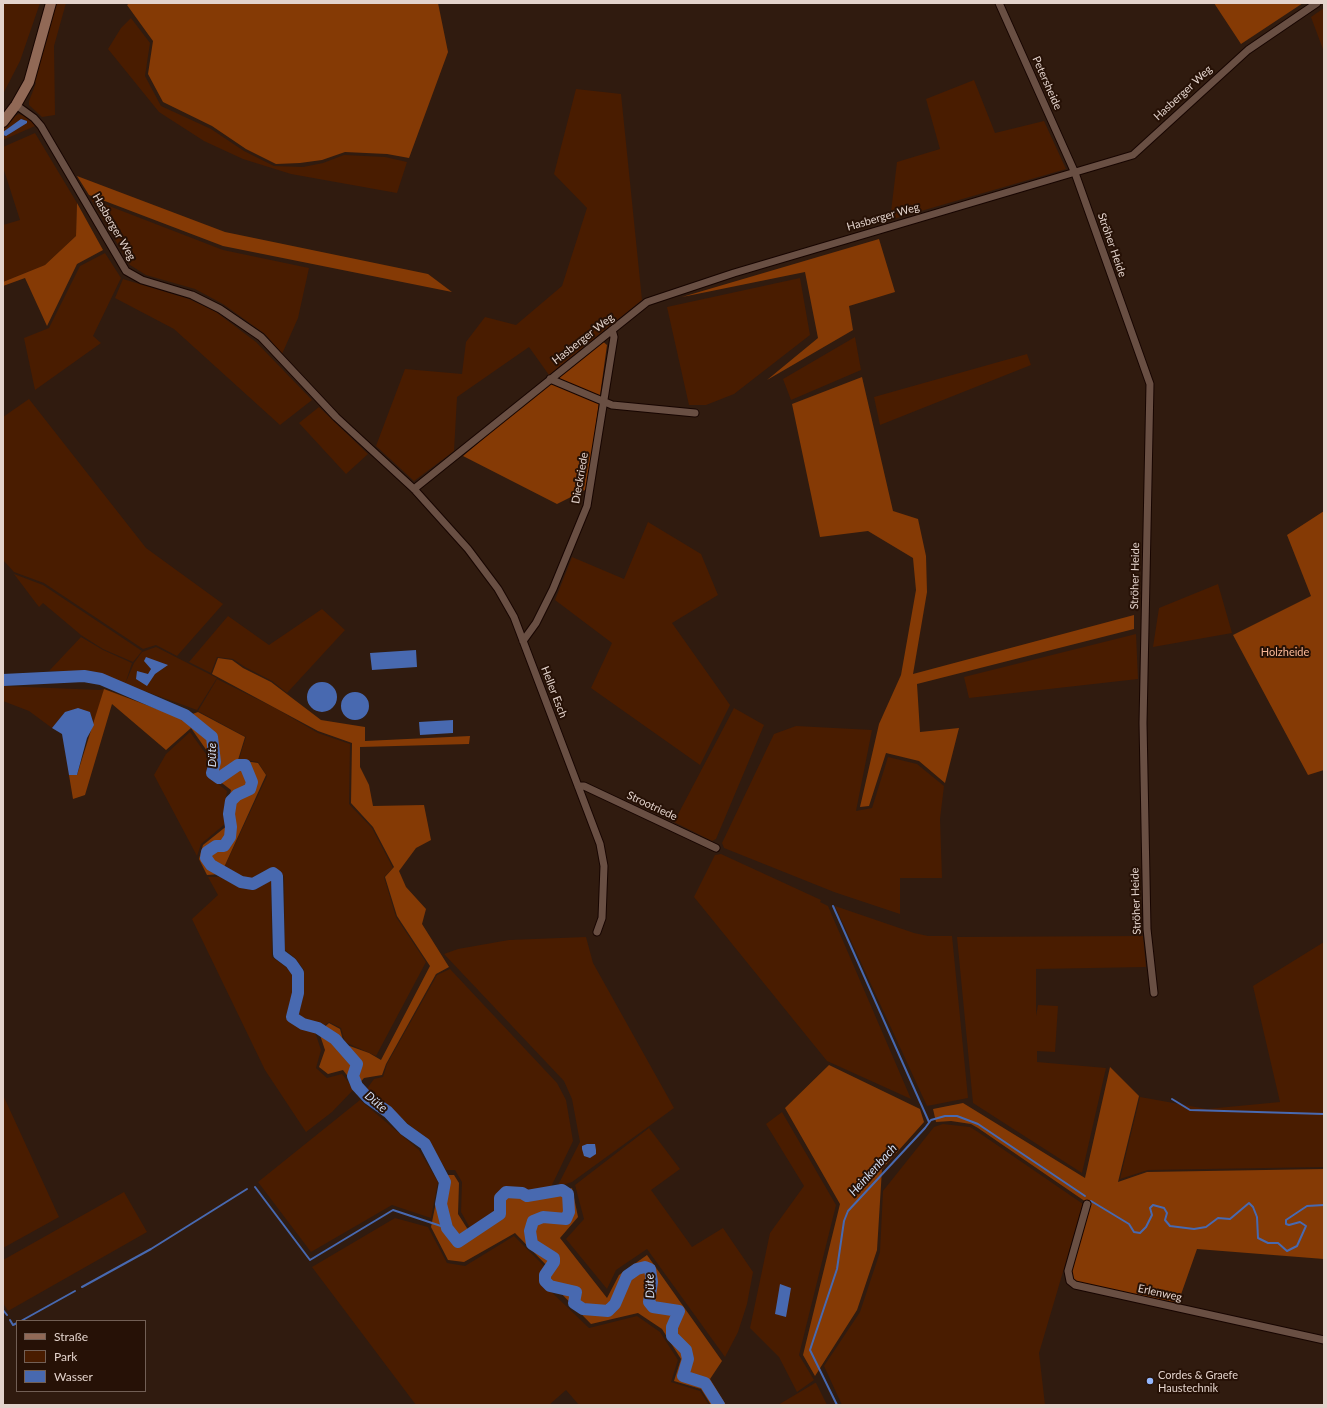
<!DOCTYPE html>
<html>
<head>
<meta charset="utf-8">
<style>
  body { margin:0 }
  #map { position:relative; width:1327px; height:1408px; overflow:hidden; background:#301b0f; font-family:Lato,sans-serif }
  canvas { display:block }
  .frame { position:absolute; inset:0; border:4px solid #e3d3cc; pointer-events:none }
  .legend { position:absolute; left:16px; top:1320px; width:130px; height:72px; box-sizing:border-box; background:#261106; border:1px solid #725f55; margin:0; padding:5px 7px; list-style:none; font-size:12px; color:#e3d3cc }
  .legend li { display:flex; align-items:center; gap:8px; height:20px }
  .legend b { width:20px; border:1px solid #725f55 }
</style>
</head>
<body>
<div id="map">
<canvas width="1327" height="1408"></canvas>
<div class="frame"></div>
<ul class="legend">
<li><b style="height:5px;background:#916956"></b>Straße</li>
<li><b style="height:11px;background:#491c00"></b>Park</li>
<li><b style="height:11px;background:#4869b0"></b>Wasser</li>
</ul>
</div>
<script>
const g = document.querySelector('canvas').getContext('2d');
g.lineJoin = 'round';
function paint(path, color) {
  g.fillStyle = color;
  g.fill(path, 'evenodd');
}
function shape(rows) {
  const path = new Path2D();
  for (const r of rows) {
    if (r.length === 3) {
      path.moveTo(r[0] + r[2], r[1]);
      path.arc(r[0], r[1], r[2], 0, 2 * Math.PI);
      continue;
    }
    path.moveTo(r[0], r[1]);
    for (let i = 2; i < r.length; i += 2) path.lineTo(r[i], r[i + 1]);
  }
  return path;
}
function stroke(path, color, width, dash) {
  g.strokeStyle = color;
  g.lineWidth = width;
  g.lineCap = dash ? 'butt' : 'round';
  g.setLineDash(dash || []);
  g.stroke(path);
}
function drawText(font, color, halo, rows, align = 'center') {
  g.font = font + ' Lato,sans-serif';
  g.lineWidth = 4;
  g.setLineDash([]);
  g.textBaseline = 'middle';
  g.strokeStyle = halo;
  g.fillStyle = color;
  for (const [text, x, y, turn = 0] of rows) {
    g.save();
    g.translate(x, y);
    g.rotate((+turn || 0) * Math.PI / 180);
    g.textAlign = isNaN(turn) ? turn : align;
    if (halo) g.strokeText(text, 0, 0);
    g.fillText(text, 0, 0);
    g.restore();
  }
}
paint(shape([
  [3,3,40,3,20,61,3,94],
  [56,3,66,3,54,46,55,115,42,117,29,105,29,101,36,83,34,82],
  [1324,8,1324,52,1311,17],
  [131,18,150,43,145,76,161,106,211,129,244,151,274,166,303,167,323,163,344,155,385,157,407,162,397,193,291,174,243,159,204,141,159,112,108,49,121,28],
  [974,80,995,133,1044,121,1066,169,890,220,897,162,940,149,926,99],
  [576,89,621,94,642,300,549,375,529,347,457,397,454,451,414,481,376,446,405,369,462,374,466,342,485,317,516,325,562,286,587,208,554,174],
  [19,114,29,118,35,126,3,140,3,128,15,116],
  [35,133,77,203,76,236,45,265,3,282,3,225,20,220,3,167,3,147],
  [91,199,223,250,309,268,298,318,282,354,265,334,223,304,195,289,146,275,130,265],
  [105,253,121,278,93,336,101,343,35,390,24,338,49,328,80,266],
  [800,278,810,335,734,394,706,405,689,405,667,307],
  [123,279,189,299,216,312,256,342,312,400,280,425,174,329,115,298],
  [855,337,861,370,791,400,783,379],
  [1027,354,1031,365,880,425,874,397],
  [29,399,146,548,223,604,177,656,156,645,143,649,44,583,14,572,3,560,3,417],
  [319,407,368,454,346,474,299,423],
  [648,522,701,554,718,595,672,623,730,705,700,765,591,688,612,643,555,600,572,557,624,579],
  [14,574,43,585,142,651,133,662,103,649,81,635,43,603,39,607],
  [1218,584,1232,633,1153,647,1159,608],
  [322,609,345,630,287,693,272,681,245,667,233,659,217,657,211,673,189,662,228,616,269,645],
  [1136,634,1138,679,969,698,964,677],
  [81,637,103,650,132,663,125,684,101,675,84,671,49,671],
  [156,647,217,678,197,710,125,684,134,663,142,652],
  [217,679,275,708,318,733,350,744,349,804,372,828,393,868,384,877,396,917,426,962,376,1056,345,1042,341,1028,329,1022,324,1026,305,1022,298,1015,303,997,304,970,295,958,285,950,284,876,272,867,250,879,241,878,224,868,267,776,258,762,239,759,246,737,198,711],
  [3,686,100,690,104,689,94,725,90,712,65,712,52,728,29,711,3,701],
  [734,708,764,725,716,839,712,841,674,822],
  [796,726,872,730,856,811,872,808,888,757,917,764,944,786,940,819,942,878,900,878,900,914,834,892,724,848,722,843,774,734],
  [190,732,211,761,207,775,227,791,224,809,225,824,201,844,197,856,154,775,166,754],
  [721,854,821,900,820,902,828,906,911,1099,827,1061,694,897,715,855],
  [208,877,221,877,238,887,254,890,271,880,272,957,286,967,293,976,293,992,286,1018,301,1029,315,1032,321,1050,316,1068,327,1078,342,1074,354,1089,332,1112,306,1132,265,1070,192,919,218,895],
  [835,906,914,933,928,936,952,936,968,1098,927,1106],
  [1143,936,1146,967,1036,969,1036,1016,1038,1005,1058,1006,1055,1052,1037,1051,1037,1062,1106,1068,1082,1173,973,1103,957,937],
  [586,937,593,963,674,1108,572,1182,557,1187,580,1142,572,1099,564,1081,444,954,458,949,509,940],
  [1324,942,1324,1167,1148,1170,1120,1179,1140,1097,1207,1109,1280,1102,1253,986],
  [450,969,557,1083,566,1100,573,1141,551,1187,528,1192,524,1189,504,1188,496,1197,496,1212,470,1228,461,1212,462,1182,455,1170,446,1170,428,1140,366,1090,374,1079,383,1077,387,1064,437,975],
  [3,1095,59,1217,3,1248],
  [360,1100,419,1150,438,1182,431,1218,392,1205,311,1252,258,1182],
  [782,1112,836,1205,799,1355,814,1380,797,1392,779,1357,750,1328,770,1233,804,1186,766,1124],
  [943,1124,970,1127,978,1132,1083,1204,1039,1353,1045,1405,842,1405,824,1366,860,1312,880,1252,883,1191,934,1127],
  [649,1128,680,1169,651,1190,692,1247,723,1228,753,1272,747,1304,738,1332,725,1357,647,1249,616,1270,607,1289,566,1239,584,1219,575,1185],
  [124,1192,147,1232,8,1311,3,1303,3,1260],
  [395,1218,428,1227,447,1263,465,1266,514,1236,545,1267,541,1275,541,1282,589,1328,637,1316,660,1332,678,1360,671,1382,700,1391,709,1405,579,1405,566,1390,549,1405,416,1405,312,1267],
  [816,1383,827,1405,778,1405,815,1383]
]), '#491c00');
paint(shape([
  [130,3,438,3,448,52,409,158,387,154,345,152,322,160,300,163,276,164,246,149,212,126,163,102,148,74,153,41,127,5],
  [1214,3,1303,3,1241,44],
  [77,176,225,232,428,274,452,292,223,246,89,195],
  [77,203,103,250,77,264,47,326,25,278,3,286,3,282,45,265,76,236],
  [879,239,895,292,849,306,853,330,767,380,818,338,805,272,682,297],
  [600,339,607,345,587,489,557,504,463,456],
  [862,377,893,511,918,519,926,556,927,592,913,674,1134,615,1134,629,917,684,920,732,959,728,945,783,919,761,886,753,869,806,860,807,879,724,901,675,916,590,913,558,868,531,820,537,792,404],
  [1324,511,1324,770,1308,775,1233,635,1311,596,1287,535],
  [218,658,232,660,243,668,271,682,321,720,365,727,365,741,470,736,469,744,360,747,360,767,369,785,373,806,424,805,431,840,416,848,399,871,406,887,426,909,422,924,449,967,436,974,386,1064,382,1075,364,1078,356,1087,343,1070,328,1074,319,1067,325,1050,319,1032,329,1023,340,1029,344,1044,369,1053,381,1060,430,966,397,916,385,877,394,867,373,827,351,803,352,743,318,731,212,674],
  [104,689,181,718,198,712,245,737,238,760,258,763,266,775,221,874,207,875,199,859,203,845,228,825,227,808,231,790,210,774,214,761,191,728,166,750,112,704,85,795,73,799,69,775,77,775],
  [829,1065,920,1109,924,1122,882,1169,877,1250,857,1310,815,1376,803,1355,840,1204,785,1108],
  [1110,1067,1139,1096,1118,1182,1147,1172,1324,1169,1324,1259,1197,1249,1178,1303,1076,1283,1072,1278,1071,1271,1089,1204,978,1128,971,1124,951,1121,936,1122,933,1109,963,1103,1085,1178],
  [436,1175,454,1175,459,1183,458,1214,472,1236,503,1217,503,1200,508,1196,520,1196,525,1201,560,1194,572,1188,578,1217,560,1238,607,1298,619,1275,647,1255,722,1361,710,1379,726,1405,711,1405,701,1389,674,1381,681,1359,662,1329,638,1313,591,1324,551,1283,549,1277,553,1272,515,1233,464,1262,448,1260,431,1227,440,1182]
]), '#853a05');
paint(shape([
  [21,119,27,121,27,123,6,136,3,135,3,132],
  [416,650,417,667,372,670,370,653],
  [146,657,168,665,155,674,147,686,136,679,137,671,148,674,151,669,144,661],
  [322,697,15],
  [355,706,14],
  [78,708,90,712,94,725,87,738,77,775,69,775,62,734,52,728,65,712],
  [453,720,453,733,420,735,419,722],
  [587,1144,595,1144,596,1150,596,1154,590,1158,584,1156,582,1149,582,1146],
  [780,1284,791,1288,786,1317,775,1314]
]), '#4869b0');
stroke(shape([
  [833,906,929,1122],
  [1172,1099,1190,1110,1324,1114],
  [255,1187,310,1260,393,1210,447,1228],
  [1091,1201,1129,1224,1134,1232,1140,1233,1146,1227,1152,1215,1150,1208,1153,1205,1164,1208,1167,1213,1165,1220,1170,1226,1194,1229,1206,1227,1218,1218,1230,1219,1249,1203,1253,1207,1257,1217,1258,1238,1268,1243,1278,1243,1287,1251,1297,1246,1306,1226,1300,1222,1289,1225,1286,1224,1286,1220,1307,1206,1324,1205],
  [82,1287,151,1249,247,1189],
  [3,1310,7,1315],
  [10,1320,13,1325,17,1323],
  [21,1321,75,1291],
  [837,1405,810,1350,837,1269,844,1221,848,1211,925,1128,931,1120,945,1116,957,1116,978,1124,1085,1196]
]), '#4869b0', 2);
stroke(shape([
  [3,680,84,676,101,679,185,715,212,737,215,762,212,773,219,778,238,765,245,765,252,782,250,789,237,795,231,801,229,814,231,827,230,837,224,846,216,846,207,852,206,858,211,865,241,882,253,884,273,873,277,876,279,954,291,963,298,973,298,993,292,1017,303,1024,318,1028,335,1039,357,1064,353,1076,357,1086,368,1098,388,1112,404,1129,425,1144,445,1182,441,1204,447,1228,458,1242,500,1214,500,1198,506,1192,522,1193,527,1196,562,1190,568,1194,569,1212,566,1219,543,1217,533,1221,530,1231,532,1244,554,1258,554,1262,545,1275,545,1281,550,1286,576,1292,574,1303,583,1309,608,1311,615,1304,627,1276,637,1269,645,1267,650,1269,652,1282,649,1302,653,1307,679,1311,672,1327,672,1336,686,1350,688,1359,683,1376,705,1383,719,1405]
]), '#4869b0', 12);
const street = shape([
  [999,3,1075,173,1150,384,1143,723,1147,929,1154,993],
  [16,105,34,118,41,126,126,271,142,280,192,295,220,309,261,337,336,417,414,489,468,549,498,589,514,617,600,844,604,866,602,918,597,932],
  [550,379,612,405,695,413],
  [414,489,647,302,734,273,1133,155,1248,50,1317,3],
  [523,641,536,623,553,589,587,506,614,337,612,330],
  [578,786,584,786,716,848],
  [1087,1204,1068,1271,1070,1281,1075,1285,1324,1340]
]);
const secondary = shape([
  [3,122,16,105,29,82,51,3]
]);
stroke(street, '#170500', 9);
stroke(secondary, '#170500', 12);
stroke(street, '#694f43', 7);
stroke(secondary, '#916956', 10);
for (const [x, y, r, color] of [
  [1150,1381,4,"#94b7fd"]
]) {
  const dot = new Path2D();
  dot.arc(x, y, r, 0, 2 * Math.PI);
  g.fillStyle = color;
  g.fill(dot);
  stroke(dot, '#261106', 1.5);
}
drawText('11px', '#e3d3cc', '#261106', [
  ["Petersheide",1047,83,66],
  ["Hasberger Weg",1183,93,-43],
  ["Hasberger Weg",883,217,-16],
  ["Hasberger Weg",114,227,60],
  ["Ströher Heide",1112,245,71],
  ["Hasberger Weg",583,339,-38],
  ["Dieckriede",580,478,-80],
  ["Ströher Heide",1135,576,-89],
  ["Heller Esch",554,692,69],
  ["Strootriede",652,806,25],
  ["Ströher Heide",1136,901,-92],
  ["Erlenweg",1160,1293,12]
]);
drawText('11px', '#fab897', '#261106', [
  ["Holzheide",1285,652]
]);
drawText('11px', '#e3d3cc', '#261106', [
  ["Cordes & Graefe",1158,1375],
  ["Haustechnik",1158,1388]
], 'left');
drawText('italic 12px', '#d3def2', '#261106', [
  ["Düte",212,755,-90],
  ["Düte",376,1102,40],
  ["Heinkenbach",873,1170,-48],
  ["Düte",650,1286,-92]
]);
</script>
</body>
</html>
